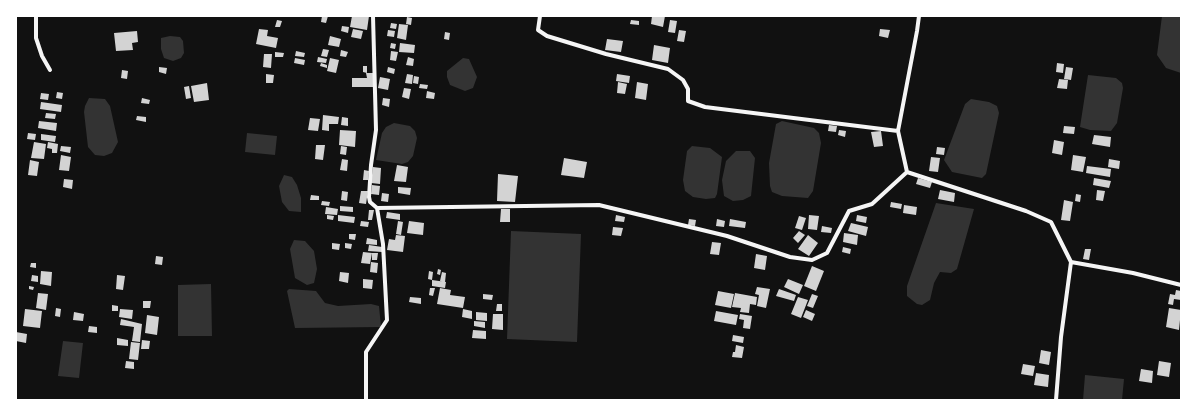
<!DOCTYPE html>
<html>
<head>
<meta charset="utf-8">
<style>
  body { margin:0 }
  #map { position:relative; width:1197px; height:416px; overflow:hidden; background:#111; font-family:"Fira Sans",sans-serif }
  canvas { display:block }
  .frame { position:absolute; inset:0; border:17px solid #fff; pointer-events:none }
</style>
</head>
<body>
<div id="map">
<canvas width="1197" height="416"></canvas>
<div class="frame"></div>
</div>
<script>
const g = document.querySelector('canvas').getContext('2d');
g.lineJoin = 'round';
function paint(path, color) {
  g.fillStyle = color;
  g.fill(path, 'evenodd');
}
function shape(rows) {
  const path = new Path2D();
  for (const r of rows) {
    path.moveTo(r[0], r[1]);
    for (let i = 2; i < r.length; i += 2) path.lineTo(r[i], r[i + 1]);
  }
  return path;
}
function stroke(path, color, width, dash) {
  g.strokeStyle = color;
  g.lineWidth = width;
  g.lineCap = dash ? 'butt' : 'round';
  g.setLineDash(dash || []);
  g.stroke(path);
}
paint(shape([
  [1162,16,1181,16,1181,73,1166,68,1157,55],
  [170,36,180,37,183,41,184,53,181,58,173,61,164,58,161,49,161,38],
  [463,58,469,59,477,77,473,88,465,91,450,85,447,77,447,71],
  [1088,75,1116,78,1122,83,1123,88,1117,123,1111,131,1090,130,1080,127],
  [89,98,105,99,110,106,118,142,112,153,104,156,95,155,88,147,84,112,85,106],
  [971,99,989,102,997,106,999,113,986,174,982,178,952,172,944,160,965,104],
  [782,121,814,128,819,133,821,143,813,191,808,198,782,196,772,192,770,186,769,163,776,124],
  [394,123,410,126,415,131,417,138,413,156,408,162,402,164,376,160,382,133,386,127],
  [247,133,277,136,275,155,245,152],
  [692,146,710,148,722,157,717,194,715,198,706,199,693,197,685,191,683,180,687,151],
  [736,151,750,151,755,158,751,196,743,200,733,201,724,196,722,180,726,161],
  [284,175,292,177,297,185,301,198,301,212,289,211,282,202,279,186],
  [936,203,974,209,957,269,951,273,940,272,934,283,930,300,922,305,917,304,907,296,907,286],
  [511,231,581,234,577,342,507,339],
  [294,240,305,241,314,251,317,269,314,283,307,285,295,278,290,249],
  [211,284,212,336,178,336,178,285],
  [289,289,316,291,325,303,338,306,371,304,379,306,381,327,295,328,287,291],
  [63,341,83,343,79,378,58,376],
  [1085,375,1124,379,1122,400,1083,400]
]), '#333');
paint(shape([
  [322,16,328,16,326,23,321,22],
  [352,16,369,16,367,30,350,27],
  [652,16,665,16,663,27,651,24],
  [407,17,412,18,411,25,406,24],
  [277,20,282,21,280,27,275,27],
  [631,20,639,21,639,25,630,24],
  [670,20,677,21,675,33,668,32],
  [391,23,397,24,396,29,390,28],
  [399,24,408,25,406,40,397,38],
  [342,26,349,27,348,33,341,31],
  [259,29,268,30,267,36,278,38,276,48,256,44],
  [353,29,363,31,361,39,351,37],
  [880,29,890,30,888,38,879,36],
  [388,30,395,31,394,37,387,36],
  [679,30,686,31,684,42,677,41],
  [137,31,138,42,132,43,133,50,116,51,114,33],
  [445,32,450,33,449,40,444,39],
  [330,36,341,39,339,47,328,45],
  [607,39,623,41,621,52,605,50],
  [391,43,396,44,395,49,390,48],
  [400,43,415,45,414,53,399,52],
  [654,45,670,48,668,63,652,60],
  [323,49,329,50,327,57,321,56],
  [341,50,348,52,346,57,340,56],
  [296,51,305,53,304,57,295,56],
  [391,51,398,52,396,61,390,60],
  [275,52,284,53,283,57,275,57],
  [264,54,272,54,271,68,263,67],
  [318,57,327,59,326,63,317,62],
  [408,57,414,59,413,66,406,65],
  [295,58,305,60,304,65,294,63],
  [330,58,339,60,336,73,327,71],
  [321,63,327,65,327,68,320,66],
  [1057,63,1064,64,1063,73,1056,72],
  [363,66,367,66,367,73,363,72],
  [159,67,167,68,166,74,159,72],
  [388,67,395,69,394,74,387,72],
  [1066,67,1073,68,1071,80,1064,79],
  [122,70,128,71,127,79,121,78],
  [366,73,373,73,374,87,352,87,352,78,367,78],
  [266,74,274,75,273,83,266,83],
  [407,74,413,75,412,84,405,83],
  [617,74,630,76,629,83,616,81],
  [414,76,419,77,418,84,413,83],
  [380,77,390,79,388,90,378,88],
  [1059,79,1068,80,1067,89,1057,88],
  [618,82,627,84,625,94,617,93],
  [637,82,648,84,646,100,635,98],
  [207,83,209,100,194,102,191,86],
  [420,84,428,85,427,89,419,88],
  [189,86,191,98,186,99,184,87],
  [404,88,411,89,409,99,402,97],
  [427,91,435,93,434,99,426,98],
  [57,92,63,93,62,99,56,98],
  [41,93,49,94,48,100,40,99],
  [142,98,150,100,149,104,141,103],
  [383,98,390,99,389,107,382,105],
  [41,102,62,105,61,112,40,109],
  [46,113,56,114,55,119,45,118],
  [323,115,339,117,338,124,329,124,329,131,322,130],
  [137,116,146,117,146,122,136,120],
  [342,117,348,118,348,126,341,125],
  [310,118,320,119,318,131,308,130],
  [39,121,57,123,56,131,38,128],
  [829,125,837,126,836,132,828,131],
  [1064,126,1075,127,1074,134,1063,133],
  [340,130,356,131,355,147,339,145],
  [839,130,846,131,845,137,838,135],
  [881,131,883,146,874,147,871,132],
  [28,133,36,134,35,140,27,139],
  [41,134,56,136,55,142,41,140],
  [1094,135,1111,137,1110,147,1092,144],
  [1054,140,1064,142,1062,155,1052,153],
  [34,142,46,144,44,159,31,158],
  [48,142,58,144,57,153,52,153,52,149,47,148],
  [316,145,325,145,323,160,315,159],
  [61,146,71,147,70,153,60,151],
  [341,146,347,147,346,155,340,154],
  [937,147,945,148,944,155,936,154],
  [61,155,71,157,69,171,59,170],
  [1073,155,1086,157,1083,172,1071,170],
  [931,157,940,158,938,172,929,171],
  [564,158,587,162,584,178,561,175],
  [342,159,348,160,347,171,340,170],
  [1109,159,1120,161,1119,169,1108,167],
  [30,160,39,162,37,176,28,175],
  [397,165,408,167,406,182,394,181],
  [1087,166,1111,169,1110,177,1086,173],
  [373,167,381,168,380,184,371,183],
  [364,170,369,171,368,180,363,180],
  [498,174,518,176,515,202,497,201],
  [918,178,932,182,930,188,916,184],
  [1094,178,1111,181,1109,188,1093,185],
  [64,179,73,180,72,189,63,187],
  [372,185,380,186,379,195,371,194],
  [398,187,411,188,410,195,398,193],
  [940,190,955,193,954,202,938,199],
  [1097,190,1105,191,1103,201,1096,200],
  [342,191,348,192,347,201,341,200],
  [361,191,368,191,366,204,359,203],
  [382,193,389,194,388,202,381,201],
  [1076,194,1081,195,1080,202,1075,201],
  [311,195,319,196,319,200,310,200],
  [1064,200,1073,202,1070,221,1061,220],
  [322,201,330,202,329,206,321,205],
  [891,202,902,204,901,209,890,207],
  [904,205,917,207,916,215,903,213],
  [340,206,353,207,353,212,340,211],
  [326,207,338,209,337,215,325,214],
  [501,209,510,209,510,222,500,222],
  [369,210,374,210,372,220,368,220],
  [387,212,400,214,400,220,386,218],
  [327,215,334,216,333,220,327,219],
  [338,215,355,217,354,223,338,221],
  [616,215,625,217,624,222,615,221],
  [809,215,819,216,817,230,808,229],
  [857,215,867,217,866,223,856,221],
  [799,216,806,218,802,230,795,228],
  [689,219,696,220,695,226,688,225],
  [717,219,725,221,724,227,716,226],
  [730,219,746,222,745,228,729,226],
  [361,221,369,222,368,227,360,226],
  [398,221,403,222,401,235,396,234],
  [409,221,424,223,423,235,407,233],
  [851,223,868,227,866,236,848,231],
  [822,226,832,228,831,233,821,232],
  [613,227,623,228,621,236,612,235],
  [799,231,805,235,798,243,793,238],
  [844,233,858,235,857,245,843,242],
  [349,234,356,234,355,240,349,239],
  [396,235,405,236,403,252,387,250,389,239,395,240],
  [808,235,818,243,809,256,798,249],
  [367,238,377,240,377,245,366,244],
  [712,242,721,243,719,255,710,254],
  [332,243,340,244,339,250,332,249],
  [345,243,352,244,351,249,345,248],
  [369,245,382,247,382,252,368,251],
  [843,247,851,249,850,254,842,252],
  [1085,249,1091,249,1089,260,1083,259],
  [363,252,372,253,370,264,361,263],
  [372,253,378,253,377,260,372,260],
  [756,254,767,256,765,270,754,268],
  [156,256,163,257,162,265,155,264],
  [371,262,378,263,377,273,370,272],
  [31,263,36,263,36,268,30,267],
  [812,266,824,271,816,291,804,286],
  [438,269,441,270,440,275,437,274],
  [41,271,52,272,51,286,40,284],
  [429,271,433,272,432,280,428,279],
  [340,272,349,273,348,283,339,281],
  [442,272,446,273,445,282,440,281],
  [32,275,38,276,38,282,31,281],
  [117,275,125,276,123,290,116,289],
  [363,279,373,280,372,289,363,288],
  [788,279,803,285,799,294,784,287],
  [432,280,446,282,445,288,432,286],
  [29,286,34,287,33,290,29,289],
  [757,287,770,289,766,308,757,306,759,295,755,294],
  [430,288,435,288,433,296,429,295],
  [440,288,451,290,450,295,465,297,463,308,437,304],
  [779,289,796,295,794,301,776,296],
  [1176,290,1181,291,1181,300,1174,299,1173,305,1168,304,1170,294,1175,295],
  [718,291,734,294,731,308,715,305],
  [38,293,48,294,46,310,36,308],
  [735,293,757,297,756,305,750,304,749,313,740,312,741,308,732,307],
  [483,294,493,295,492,300,483,299],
  [812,294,818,296,813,308,807,306],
  [410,297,421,298,421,304,409,302],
  [798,297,808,300,801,318,791,314],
  [143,301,151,301,150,308,143,308],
  [497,304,502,304,502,311,496,311],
  [112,305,118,306,118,311,112,311],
  [56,308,61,309,60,317,55,316],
  [1169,308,1181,310,1179,330,1166,327],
  [25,309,42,311,40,328,23,326],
  [120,309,133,310,132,319,119,317],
  [463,309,472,311,472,319,462,317],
  [806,310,815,314,812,321,803,317],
  [716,311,738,315,736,325,714,321],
  [74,312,84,314,83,321,73,320],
  [476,312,487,313,487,321,476,320],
  [493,314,503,314,503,330,492,329],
  [740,314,752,316,750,329,743,328,744,320,739,319],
  [147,315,159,317,157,335,145,333],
  [121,319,142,324,140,342,132,341,134,327,120,325],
  [474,321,485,322,485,328,474,326],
  [89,326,97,327,97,333,88,332],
  [473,330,486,331,486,339,472,338],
  [16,332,27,334,26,343,16,341],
  [733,335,744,337,743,343,732,341],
  [117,338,128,340,128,346,117,345],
  [142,340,150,341,149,349,141,349],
  [131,342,140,343,138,360,129,359],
  [736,345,744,347,742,358,732,357,733,352,735,352],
  [1041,350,1051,352,1049,365,1039,363],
  [126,361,134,362,134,369,125,368],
  [1159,361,1171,363,1169,377,1157,375],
  [1023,364,1035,366,1033,376,1021,374],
  [1141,369,1153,371,1152,383,1139,381],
  [1036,373,1049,375,1048,387,1034,385]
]), '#d3d3d3');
stroke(shape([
  [36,16,36,38,42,56,50,70],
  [540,16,538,30,547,36,606,54,668,69,683,80,688,89,688,101,705,107,898,131],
  [919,16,917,31,898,131,907,172,1026,211,1051,222,1071,262,1061,337,1056,400],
  [377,208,599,205,727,236,790,257,812,260,827,253,849,211,872,204,907,172],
  [1071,262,1133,273,1181,285],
  [366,400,366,352,387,320,383,244,377,208,370,202,369,197,371,165,376,130,373,16]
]), '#f5f5f5', 4);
</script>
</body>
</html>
